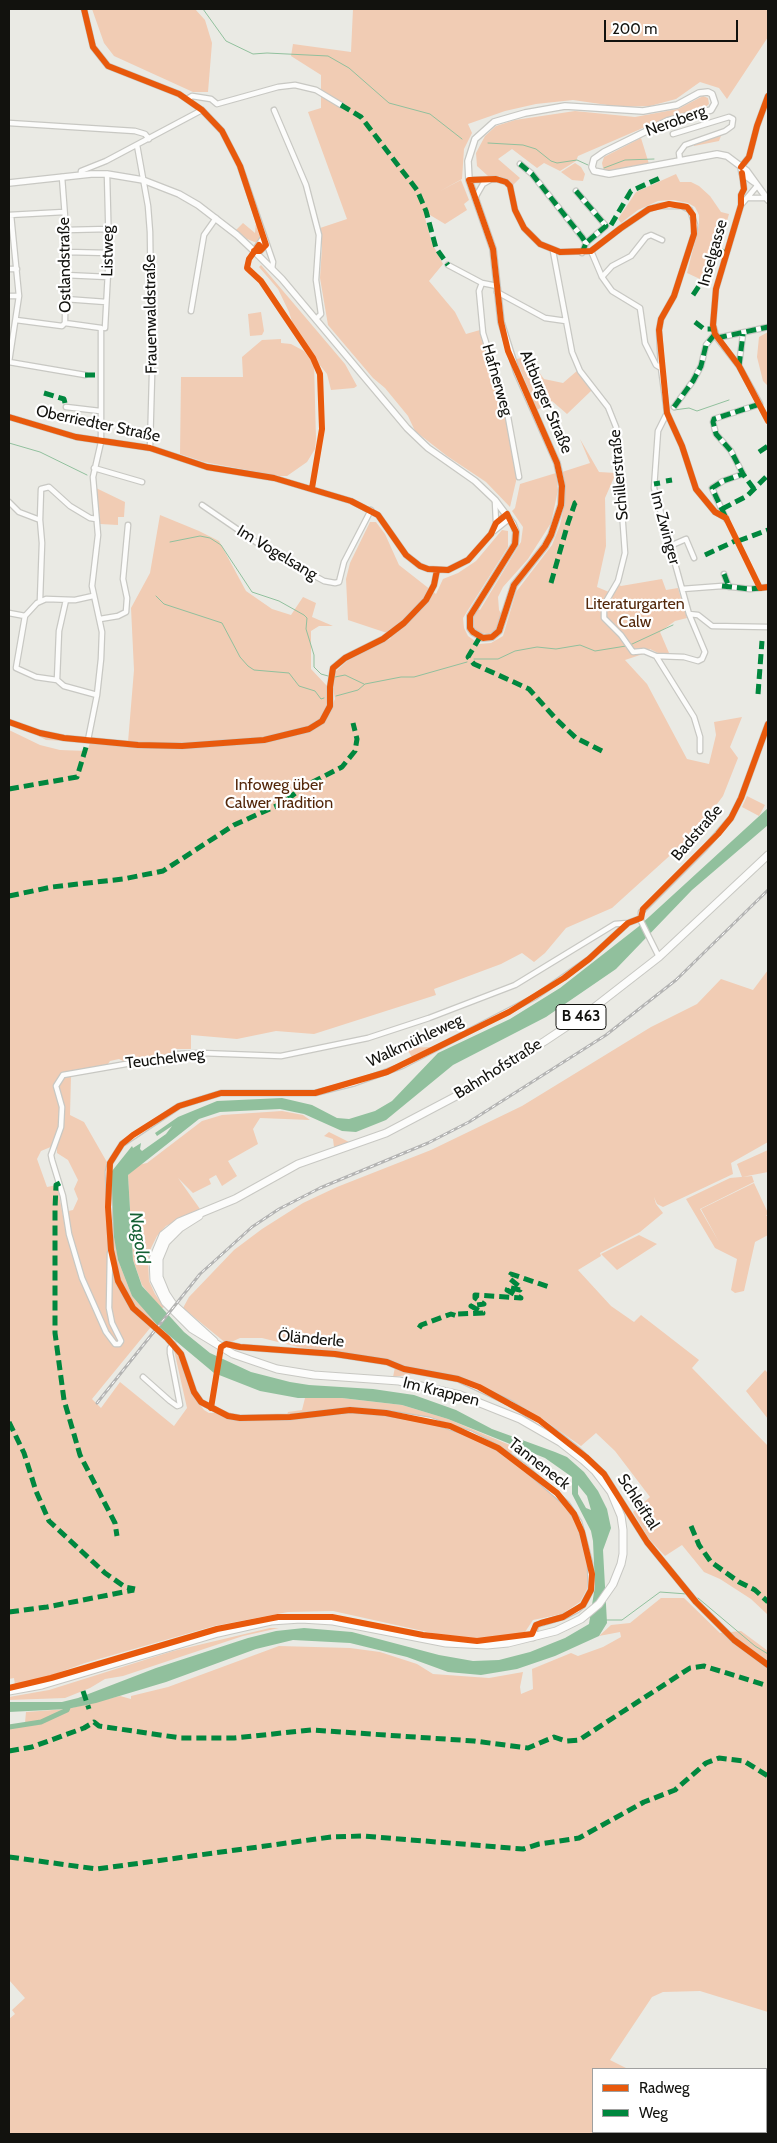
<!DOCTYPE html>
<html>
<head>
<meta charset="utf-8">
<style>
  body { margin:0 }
  #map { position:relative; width:777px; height:2143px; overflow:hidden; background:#eaeae4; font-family:Cabin,sans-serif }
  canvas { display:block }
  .frame { position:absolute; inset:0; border:10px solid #12120e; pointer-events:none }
  .legend { position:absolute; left:592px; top:2068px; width:175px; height:65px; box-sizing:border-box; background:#fff; border:1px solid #a0a09f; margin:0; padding:6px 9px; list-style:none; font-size:15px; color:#12120e }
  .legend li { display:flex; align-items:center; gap:10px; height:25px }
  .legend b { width:25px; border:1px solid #a0a09f }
  .scale { position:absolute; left:604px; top:20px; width:134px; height:22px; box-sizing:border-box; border:2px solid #12120e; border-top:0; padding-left:6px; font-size:15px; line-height:18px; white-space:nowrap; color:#12120e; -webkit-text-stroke:4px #fff; paint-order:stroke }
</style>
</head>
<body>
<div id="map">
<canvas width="777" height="2143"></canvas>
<div class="frame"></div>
<ul class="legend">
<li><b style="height:6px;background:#e8590c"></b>Radweg</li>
<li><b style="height:6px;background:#00873e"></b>Weg</li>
</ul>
<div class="scale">200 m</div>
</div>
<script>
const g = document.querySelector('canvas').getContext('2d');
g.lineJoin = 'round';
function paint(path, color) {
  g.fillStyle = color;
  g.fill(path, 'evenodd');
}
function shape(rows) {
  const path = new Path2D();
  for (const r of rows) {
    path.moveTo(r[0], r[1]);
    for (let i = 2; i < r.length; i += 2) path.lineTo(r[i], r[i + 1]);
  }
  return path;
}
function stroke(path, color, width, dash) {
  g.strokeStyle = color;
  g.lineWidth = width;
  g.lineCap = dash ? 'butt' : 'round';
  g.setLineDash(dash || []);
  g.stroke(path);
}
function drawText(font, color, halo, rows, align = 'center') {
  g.font = font + ' Cabin,sans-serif';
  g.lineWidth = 4.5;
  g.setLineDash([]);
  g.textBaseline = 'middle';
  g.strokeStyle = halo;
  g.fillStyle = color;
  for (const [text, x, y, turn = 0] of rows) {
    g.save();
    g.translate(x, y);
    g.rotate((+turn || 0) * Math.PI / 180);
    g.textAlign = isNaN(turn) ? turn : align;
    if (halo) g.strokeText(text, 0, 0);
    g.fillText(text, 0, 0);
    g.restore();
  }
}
paint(shape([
  [92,9,195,9,205,20,212,43,208,92,193,92,114,56,104,43],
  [353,9,768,9,768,37,727,99,719,88,700,82,676,99,650,106,621,107,573,100,536,104,505,111,468,124,472,133,464,149,462,179,440,191,461,180,469,200,464,204,467,210,445,224,430,215,425,218,432,243,443,264,429,281,455,312,466,334,480,330,489,357,504,406,517,477,510,507,486,482,447,456,415,431,408,416,385,388,373,378,328,325,320,278,322,247,320,228,347,219,308,112,321,108,321,75,291,56,293,44,351,52],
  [703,96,708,98,709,104,702,110,666,118,578,156,576,161,560,171,544,163,537,168,512,149,498,159,520,178,513,185,499,176,488,176,477,166,476,153,485,136,496,126,515,120,575,111,635,117,678,109],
  [722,133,719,141,694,146,694,141],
  [641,138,649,164,607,171,603,168,602,163,604,157],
  [575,163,581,167,585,174,583,181,572,180,561,172],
  [676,174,680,182,691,182,699,186,710,196,721,212,729,214,725,228,721,226,710,259,700,279,687,273,699,225,699,215,695,207,688,203,673,200,658,201,638,210,621,223,618,219,636,192],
  [256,222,261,237,257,243,247,239,236,230,243,223,255,233],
  [261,265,345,364,357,386,354,388,331,390,327,374,297,337,289,312,278,289,259,267],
  [261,312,264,331,262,335,250,336,248,314],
  [768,332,768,386,763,381,757,357,759,337],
  [281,339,281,343,291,344,304,351,314,364,316,439,315,449,307,462,287,476,279,476,204,462,180,454,181,377,243,377,242,357,262,340],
  [528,357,544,379,563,383,578,370,592,390,567,414,552,401,537,410,516,359],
  [580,439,599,472,616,473,605,498,606,546,597,587,609,592,602,606,606,606,617,584,621,586,662,579,666,590,678,588,687,618,675,621,660,632,669,653,658,653,650,649,646,653,625,660,647,684,687,759,709,764,716,735,714,722,742,717,730,747,738,758,723,796,697,831,612,908,566,928,545,953,534,962,522,953,501,964,434,989,436,995,314,1034,276,1031,237,1039,191,1035,191,1049,174,1049,173,1054,147,1061,125,1062,119,1059,110,1061,104,1070,71,1076,70,1115,84,1122,112,1171,111,1208,118,1260,132,1296,155,1322,92,1399,101,1408,120,1382,174,1426,187,1408,174,1350,179,1357,193,1395,204,1410,209,1413,215,1413,218,1409,241,1416,287,1415,288,1412,302,1410,305,1398,342,1398,402,1405,448,1419,512,1446,511,1460,557,1497,573,1517,579,1533,588,1569,587,1589,580,1602,562,1614,533,1620,525,1632,494,1638,459,1639,333,1611,288,1612,214,1626,85,1663,44,1678,15,1685,14,1678,9,1679,9,730,40,745,60,750,87,751,90,743,139,747,157,743,128,742,134,670,131,608,150,573,160,515,199,531,219,541,246,591,272,609,291,615,303,597,316,603,312,617,333,626,319,626,311,631,311,669,327,686,332,705,335,699,333,688,335,672,347,661,391,638,387,633,348,620,346,579,350,563,370,522,376,522,385,534,399,565,436,594,443,579,458,573,476,561,502,530,508,531,508,547,463,618,464,628,468,636,479,644,491,643,503,636,516,592,552,545,560,525,565,502,562,472,590,463],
  [53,1146,57,1148,57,1153,68,1160,78,1180,74,1189,78,1199,73,1210,68,1211,69,1225,65,1226,57,1185,47,1187,37,1159,41,1151],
  [556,473,558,490,551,523,528,559,503,587,498,597,499,610,502,615,497,629,489,634,479,633,473,626,472,617,477,609,480,610,521,542,523,527,512,511,515,508,520,484],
  [96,488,125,502,124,517,118,517,118,525,100,524],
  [35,734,63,740,85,742,46,740],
  [747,796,765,805,759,816,742,807],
  [768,970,768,1142,731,1163,733,1174,663,1207,657,1204,654,1197,656,1204,663,1213,640,1232,600,1253,601,1256,578,1270,611,1306,634,1322,641,1315,699,1360,692,1368,768,1446,768,1615,751,1599,720,1579,704,1572,682,1545,665,1556,649,1539,633,1512,650,1497,615,1451,596,1433,581,1446,541,1418,464,1382,428,1372,393,1377,396,1362,298,1347,262,1338,240,1338,227,1344,183,1308,189,1297,234,1250,262,1229,303,1203,337,1187,431,1150,522,1106,651,1027,697,1004,721,979,753,990],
  [431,1047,412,1057,406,1048],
  [282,1111,303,1115,310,1120,260,1118,253,1129,258,1144,228,1161,237,1176,222,1186,216,1175,209,1179,211,1184,193,1193,178,1178,200,1209,166,1226,157,1236,151,1248,148,1260,149,1281,155,1294,164,1307,161,1309,142,1285,133,1260,128,1175,138,1165,147,1163,202,1121,222,1115],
  [329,1132,351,1143,334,1147,333,1139,324,1136],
  [768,1150,768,1172,742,1177,737,1164],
  [752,1176,754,1182,700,1209,719,1242,701,1209,754,1183,768,1213,766,1216,768,1216,768,1235,755,1242,744,1291,735,1293,731,1290,737,1259,715,1248,686,1199,730,1178],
  [639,1235,657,1244,617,1270,601,1254],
  [765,1370,768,1373,768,1419,746,1391],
  [661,1598,684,1598,720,1633,741,1631,768,1651,768,2012,700,1991,663,1992,652,1997,610,2060,628,2069,593,2069,593,2132,768,2130,768,2134,9,2134,9,2019,15,2014,12,2010,25,1998,9,1980,9,1725,25,1723,26,1712,67,1709,120,1696,131,1699,131,1696,168,1687,279,1646,350,1648,380,1652,417,1664,433,1674,489,1678,523,1672,520,1687,521,1694,533,1689,532,1669,571,1653,578,1656,603,1647,621,1637,620,1632,599,1636,611,1625,630,1623],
  [270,1628,279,1628,243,1636,123,1676,105,1679,90,1688,65,1698,9,1700,9,1697,49,1690,173,1651]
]), '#f1ccb4');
paint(shape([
  [768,808,768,825,692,890,616,969,546,1017,453,1065,386,1120,356,1132,342,1131,304,1114,280,1109,220,1112,199,1119,128,1175,133,1260,142,1286,184,1332,210,1353,251,1372,290,1382,309,1385,373,1389,414,1395,456,1410,492,1429,555,1452,567,1457,584,1472,598,1491,607,1509,611,1528,603,1550,607,1623,599,1636,555,1656,517,1669,481,1675,448,1672,407,1657,350,1643,293,1640,256,1649,166,1682,96,1703,67,1709,9,1712,9,1702,62,1702,78,1698,156,1668,248,1638,276,1631,304,1628,352,1632,439,1655,473,1661,499,1660,530,1652,565,1638,589,1624,595,1586,593,1541,591,1531,572,1494,572,1477,545,1458,448,1419,402,1405,342,1398,298,1398,260,1391,214,1373,159,1327,132,1296,118,1260,114,1237,111,1208,112,1171,132,1146,133,1148,141,1143,140,1149,142,1151,166,1134,172,1126,157,1136,155,1133,178,1117,217,1101,282,1098,312,1105,337,1118,349,1119,375,1111,392,1101,438,1053,510,1019,560,988,638,927],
  [578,1485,587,1496,591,1510,586,1508,578,1494]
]), '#91c09d');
stroke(shape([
  [203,9,226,41,253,54,267,53,328,56,349,68,389,103,430,114,462,139],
  [488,143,523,145,536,149,551,161,557,163,577,160,588,165],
  [604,168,625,160,654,159],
  [674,410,689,408,697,411,729,400],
  [9,443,40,452,87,475],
  [170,542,200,536,210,538,221,545,252,592,279,601,304,615,307,618,306,629,314,655,314,667,321,674,328,676],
  [156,596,164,604,222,623,240,657,248,666,254,670,289,673,299,686,315,691,321,699,324,698],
  [630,645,673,625],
  [474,659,498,659,515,651,537,647,556,649,580,645,595,651,626,646],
  [335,677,345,675,364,684],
  [336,696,358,690,365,684,401,677,414,677,467,662],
  [698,1598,755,1646,768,1654],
  [606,1620,622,1620,660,1592,687,1594]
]), '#91c09d', 1);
stroke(shape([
  [9,1727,41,1722,67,1710,69,1705]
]), '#91c09d', 5);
const minor = shape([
  [84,9,93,47,108,66,179,94,202,110,222,131,240,166,273,262,272,269],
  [187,99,192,96,211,99,217,104,278,87,295,85,316,90,341,105],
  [274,110,306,185,319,235,316,280,321,314,316,319],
  [9,123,135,131,145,134,149,139],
  [673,134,729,117,733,119,732,126,725,131,685,145,679,153,680,160],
  [137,145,148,206,150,232,152,375,150,448],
  [520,164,532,174,582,237,586,243,582,253],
  [741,167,749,157,757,126,768,96],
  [81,174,81,171,106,161,202,110],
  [62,177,66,230,65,323,101,328,101,442,93,477,98,535,92,586,102,632,101,659,97,695,88,740],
  [469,180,496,179,506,182,510,186,515,210,524,228,540,244,560,252,591,251,621,228,649,209,659,206,682,206,690,210,695,225,694,234,674,296,661,319,659,330,661,368,667,413,682,446,696,489,715,512,726,518],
  [576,191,606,226,586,243],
  [475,198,483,184,490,180],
  [747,198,766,198],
  [741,205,757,186],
  [9,215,64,212],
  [66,230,109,229],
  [254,251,263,238],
  [254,251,260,251,266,245],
  [553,251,572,352,580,371,608,407,616,427,625,553,618,581,604,605,604,618,621,635,633,652,644,651,656,656,684,657,698,661,702,659,705,652,689,614,654,488,658,431,667,413],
  [591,251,602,277,612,291,640,308,645,343,656,365,661,368],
  [66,252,109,253],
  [448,265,482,283,497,286],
  [9,269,17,269],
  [65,275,108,277],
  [602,277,612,266,631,256,646,237,651,235,662,240],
  [482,283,479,291,483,333,506,406,519,477],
  [497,292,545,318,566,321],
  [9,296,19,296],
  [65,299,106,302],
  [191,311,204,235,216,218],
  [16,320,62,326,65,323],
  [105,328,109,253,107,174],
  [717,338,768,327],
  [9,362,19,296,11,215],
  [9,362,85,375],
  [739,365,743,334],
  [66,407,100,411],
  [674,407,693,381,701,366,706,345,715,334],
  [9,417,76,437,150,448,207,467,274,478,351,501,378,515,406,555,420,566,428,569,448,570,468,560,491,534,496,523,507,514],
  [94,468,142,482],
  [495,501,496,523],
  [9,502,19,512,40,520,41,489,49,487,70,506,90,518,96,519],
  [202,505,269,551,324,581,335,583,339,582,344,562,371,510],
  [726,519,712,488,723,481,743,474,731,451,716,434,713,422,714,419,760,404,739,366,717,338,713,325,716,289,741,205,741,195,744,189,742,173],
  [494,531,509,519],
  [670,546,686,539,694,558],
  [724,574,729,587],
  [682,589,722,586,750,589,768,587],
  [40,600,42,543,40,520],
  [9,613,25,616,37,603,46,599,75,600,93,596],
  [689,614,698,615,712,626,768,627],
  [25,616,16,668,36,677,57,680,64,686,97,695],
  [100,619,118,616,126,612,127,598,123,579,128,525],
  [656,656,694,717,700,737,700,751],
  [57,680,59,631,66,600],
  [9,722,40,733,64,738,138,745,182,746,264,740,309,729,322,721,330,706,330,687,333,668,345,658,383,639,404,623,426,600,434,585,437,570],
  [659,957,641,921,641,912,705,848,731,818,741,798,768,724],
  [110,1253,109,1308,112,1323,121,1341,119,1344,115,1344,106,1332,82,1278,69,1234,63,1196,52,1160,51,1155,61,1127,62,1107,56,1086,63,1075,126,1064,148,1063,178,1054,201,1053,281,1056,368,1038,429,1018,515,985,615,924,628,923],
  [221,1347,226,1344,240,1347,335,1354,387,1362,404,1369,458,1379,510,1403,555,1432,578,1450,604,1474,647,1542,696,1602,734,1640,768,1665],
  [143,1377,170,1401,177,1406,180,1405,170,1353,170,1348,173,1344],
  [533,1638,536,1625,563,1617,577,1610,583,1605,591,1590,590,1563,582,1532,579,1522,567,1504,522,1465,498,1448,471,1434,429,1420,386,1413,350,1410,290,1417,240,1418,228,1416,201,1402,194,1392,181,1354,167,1338,133,1308,118,1281,111,1250,108,1172,110,1163,122,1144,179,1106,221,1093,315,1093,355,1083,402,1066,535,997,589,959,628,923,641,918]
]);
const tertiary = shape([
  [741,167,742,173,754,182],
  [9,183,91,174,107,174,143,180,179,194,198,205,237,235,254,251,282,279,407,428,428,448,475,481,495,500,513,524,516,532,515,544,470,616,470,628,473,632,483,638,492,637,499,631,514,585,545,546,551,535,561,505,562,486,557,463,517,373,501,322,493,249,469,180,468,161,475,139,494,122,525,113,565,106,643,111,677,105,699,93,708,92,712,94,715,103,711,110,667,121,604,152,594,159,592,167,594,171,609,174,717,154,727,156,747,171,768,200]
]);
const primary = shape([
  [199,1216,180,1228,166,1242,159,1259,159,1277,166,1294,172,1303,214,1341],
  [9,1691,42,1685,218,1633,271,1621,301,1619,333,1621,446,1643,487,1645,508,1643,556,1631,581,1619,599,1604,613,1584,621,1564,623,1554,623,1530,621,1516,611,1492,595,1471,583,1460,560,1442,520,1419,460,1395,399,1381,314,1375,277,1369,233,1354,192,1329,165,1302,154,1280,153,1259,163,1235,179,1222,235,1199,298,1164,386,1133,462,1093,545,1041,587,1013,659,957,768,855]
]);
stroke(minor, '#c8c8c3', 7);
stroke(tertiary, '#c8c8c3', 8);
stroke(primary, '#c8c8c3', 9);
stroke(minor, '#fcfcfb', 4.5);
stroke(tertiary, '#fcfcfb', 5.5);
stroke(primary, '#fcfcfb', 7);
const rail = shape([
  [97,1403,200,1274,252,1227,279,1209,320,1188,428,1143,469,1122,606,1035,676,980,768,890]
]);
stroke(rail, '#b4b4b3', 3);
stroke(rail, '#fff', 1, [4]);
stroke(shape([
  [341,105,361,117,417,190,426,211,436,248,448,265],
  [520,164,532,174,582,237,586,243,582,253],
  [576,191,606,226,586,243],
  [611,225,631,191,660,178],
  [693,295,725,247],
  [695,322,704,329,713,329],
  [717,338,768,327],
  [739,366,743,334],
  [85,375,100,375],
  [44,393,64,399,66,407],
  [674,407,693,381,701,366,706,345,715,334],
  [759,452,768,446],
  [666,481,672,480],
  [654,484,660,483],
  [754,489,743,474,731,451,716,434,713,422,714,419,760,404],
  [722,509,747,496,768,475],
  [725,516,712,488,723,481,743,474],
  [738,541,768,530],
  [705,555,737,540],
  [724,574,729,587],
  [551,583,568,523,575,503,580,500],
  [722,586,750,589,763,588],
  [480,637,468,657,474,664,529,689,557,720,576,738,602,751],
  [758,694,762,641],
  [9,789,77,777,87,744],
  [9,896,52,887,123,879,163,871,234,825,283,803,303,787,342,767,355,751,357,739,353,723],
  [60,1183,56,1185,55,1209,55,1333,64,1400,80,1455,115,1523,117,1536],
  [511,1288,520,1290,521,1288,509,1278,511,1274,552,1288],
  [419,1328,421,1325,451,1314,457,1316,457,1314,483,1313,471,1306,484,1304,475,1298,475,1295,521,1298,507,1290,508,1288],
  [9,1422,24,1453,36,1491,49,1521,105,1573,125,1587,135,1589],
  [691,1526,699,1545,711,1562,739,1582,755,1590,768,1602],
  [9,1612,47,1607,134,1590],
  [83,1691,89,1709],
  [9,1751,32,1747,84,1728,94,1722,99,1726,181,1738,234,1738,311,1730,474,1741,528,1748,554,1737,566,1741,579,1740,690,1668,704,1666,768,1686],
  [9,1857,97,1869,331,1837,363,1836,523,1849,539,1844,579,1838,644,1802,675,1790,706,1763,719,1758,744,1761,768,1776]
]), '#00873e', 5, [10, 5]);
stroke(shape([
  [84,9,93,47,108,66,179,94,202,110,222,131,240,166,266,245,260,251,254,251],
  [741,167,749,157,757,126,768,96],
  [742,173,744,189,741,195,741,205,716,289,713,325,715,334,739,366,768,421],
  [259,245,249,259,247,268,261,281,313,358,320,374,322,429,312,488],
  [9,417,76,437,150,448,207,467,274,478,351,501,378,515,406,555,420,566,428,569,448,570,468,560,491,534,496,523,507,514,516,532,515,544,470,616,470,628,473,632,483,638,492,637,499,631,514,585,545,546,551,535,561,505,562,486,557,463,508,351,501,322,493,249,469,180,496,179,506,182,510,186,515,210,524,228,540,244,560,252,591,251,621,228,649,209,669,204,687,207,693,215,694,234,674,296,661,319,659,330,667,413,682,446,696,489,715,512,726,518,760,588,768,587],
  [9,722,40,733,64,738,138,745,182,746,264,740,309,729,322,721,330,706,330,687,333,668,345,658,383,639,404,623,426,600,434,585,437,570],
  [211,1408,221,1347,226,1344,240,1347,335,1354,387,1362,404,1369,458,1379,479,1387,539,1420,586,1457,604,1474,647,1542,696,1602,734,1640,768,1665],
  [9,1688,51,1678,217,1629,278,1617,332,1617,423,1635,477,1641,532,1634,536,1625,541,1623,563,1617,583,1605,591,1590,592,1574,582,1532,574,1514,557,1493,498,1448,450,1426,386,1413,350,1410,290,1417,240,1418,228,1416,201,1402,194,1392,181,1354,167,1338,133,1308,118,1281,111,1250,108,1207,110,1163,122,1144,133,1135,179,1106,221,1093,315,1093,387,1072,509,1012,564,978,589,959,628,923,641,918,643,909,718,834,731,818,741,798,768,724]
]), '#e8590c', 6);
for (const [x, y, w] of [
  [581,1017,50]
]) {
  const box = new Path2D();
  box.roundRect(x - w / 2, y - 12.5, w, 25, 4);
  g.fillStyle = '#fff';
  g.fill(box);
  stroke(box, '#12120e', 1);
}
drawText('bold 15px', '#12120e', null, [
  ["B 463",581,1017]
]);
drawText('16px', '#12120e', '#fff', [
  ["Neroberg",676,121,-20],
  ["Listweg",108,251,-89],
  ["Inselgasse",713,253,-74],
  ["Ostlandstraße",65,265,-91],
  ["Frauenwaldstraße",151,314,-91],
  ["Hafnerweg",497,380,74],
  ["Altburger Straße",546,402,67],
  ["Oberriedter Straße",98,424,12],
  ["Schillerstraße",619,475,-95],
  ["Im Zwinger",665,528,75],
  ["Im Vogelsang",277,553,31],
  ["Badstraße",697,833,-49],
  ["Walkmühleweg",415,1041,-25],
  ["Teuchelweg",165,1059,-7],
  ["Bahnhofstraße",498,1069,-32],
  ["Öländerle",311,1339,5],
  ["Im Krappen",441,1392,14],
  ["Tanneneck",539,1464,38],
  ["Schleiftal",638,1502,57]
]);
drawText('16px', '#54280b', '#fff', [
  ["Literaturgarten",635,604],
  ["Calw",635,622],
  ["Infoweg über",279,785],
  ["Calwer Tradition",279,803]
]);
drawText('italic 18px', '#146034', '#fff', [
  ["Nagold",139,1238,81]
]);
</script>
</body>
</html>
